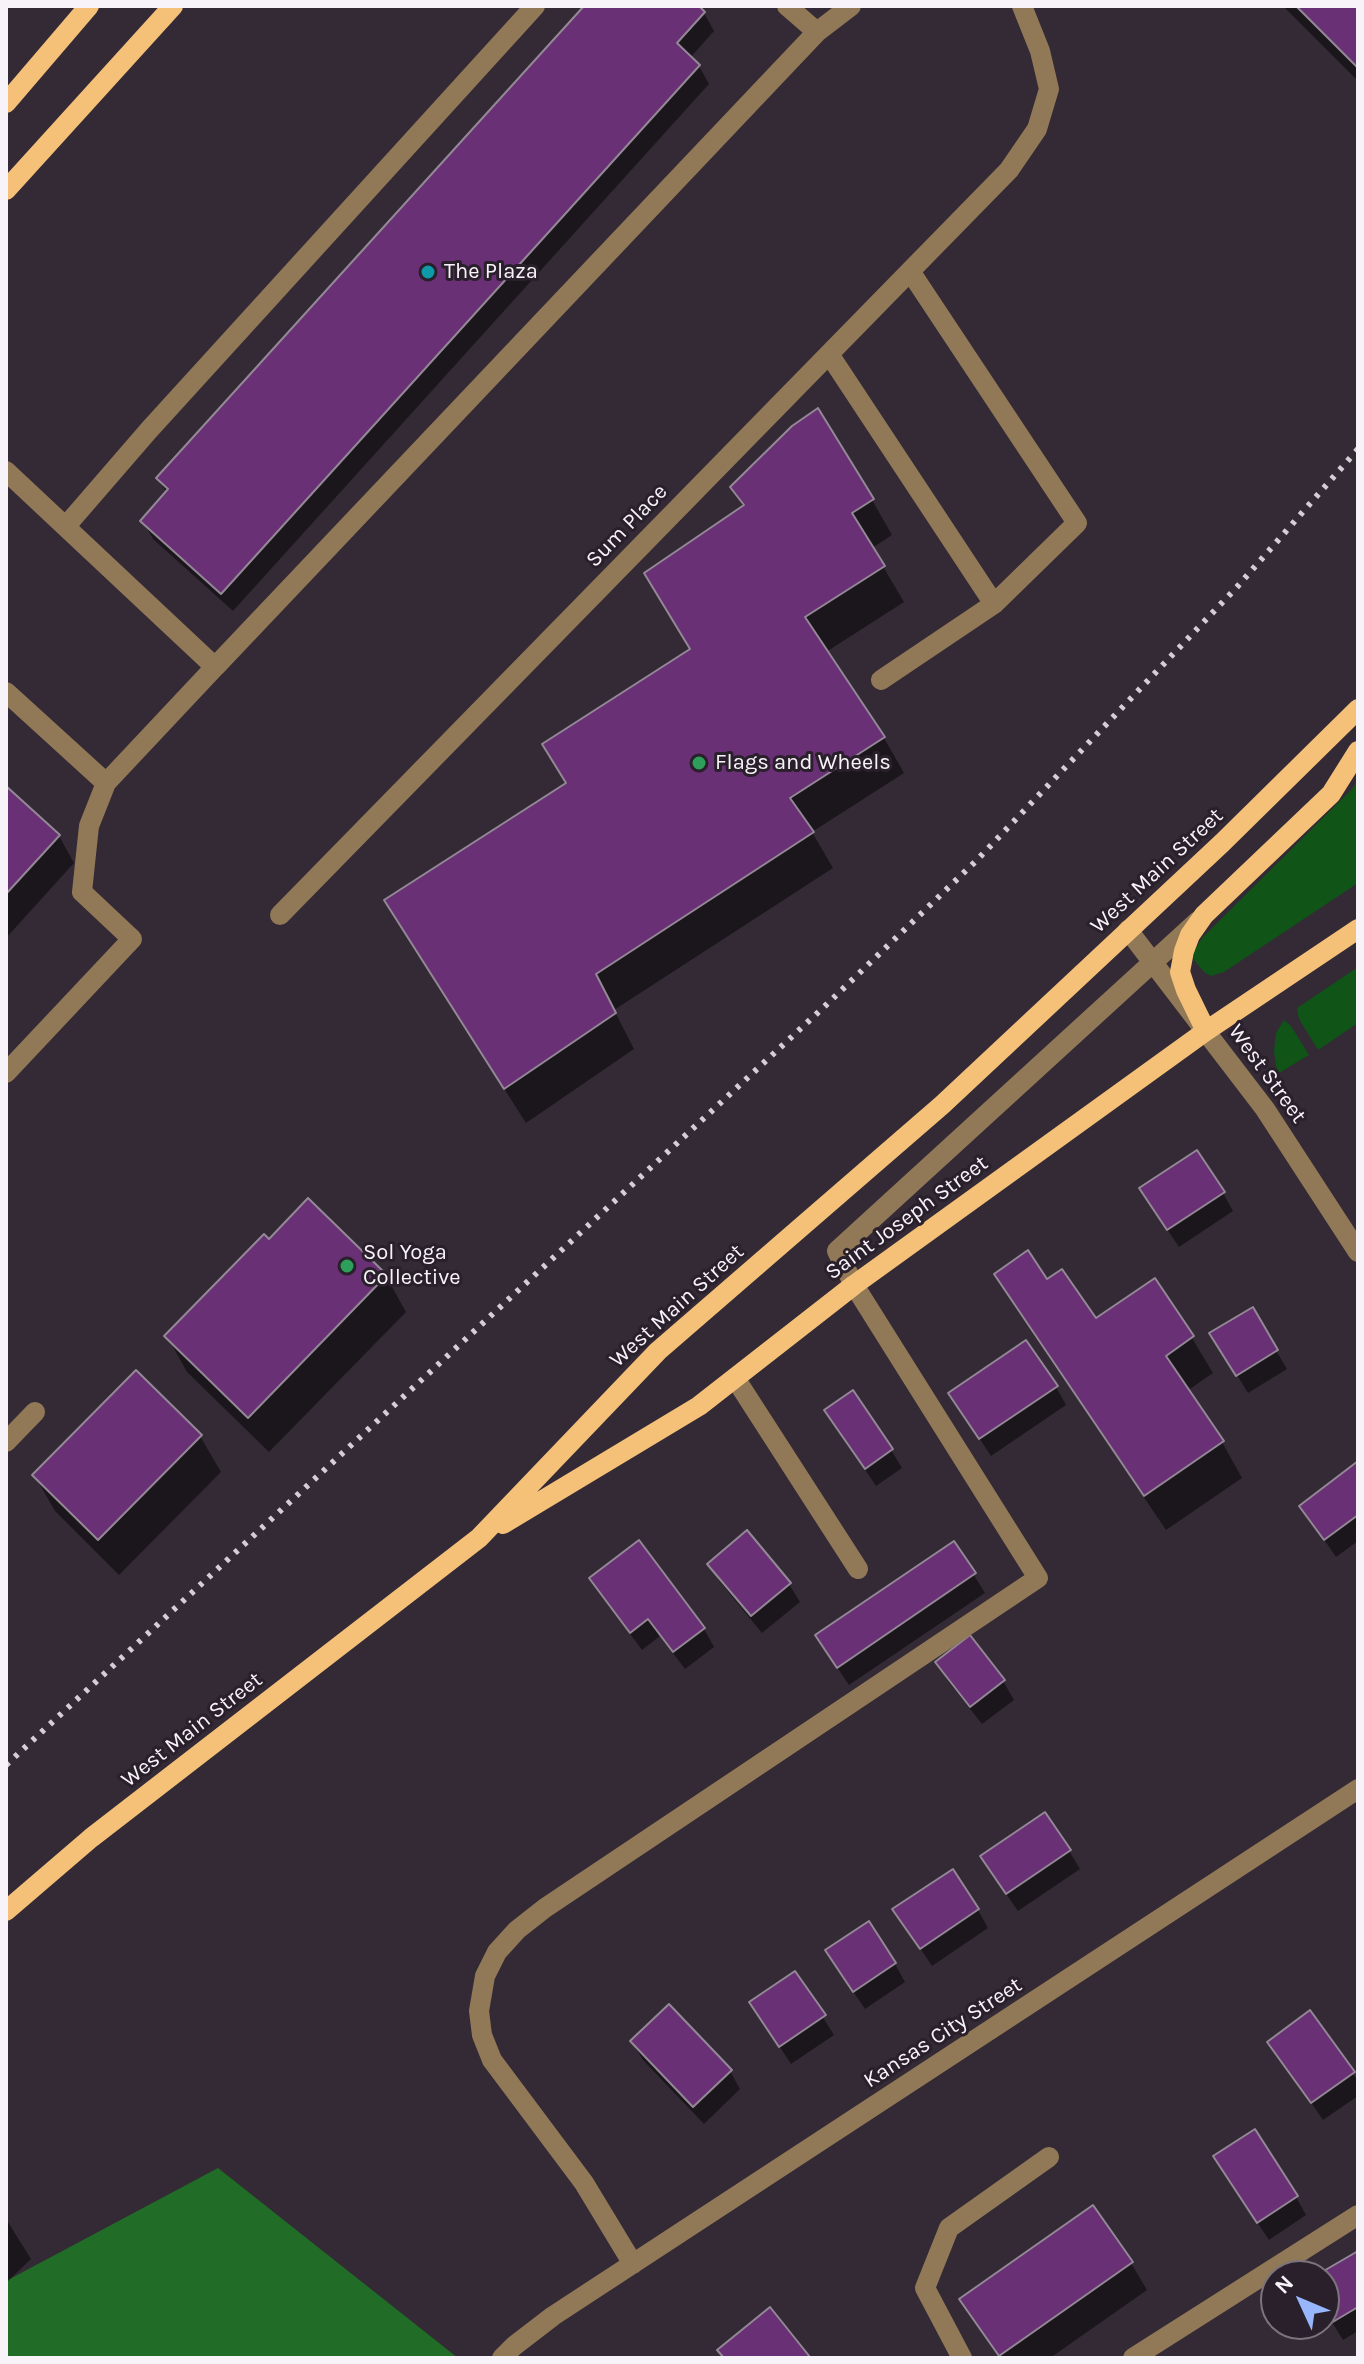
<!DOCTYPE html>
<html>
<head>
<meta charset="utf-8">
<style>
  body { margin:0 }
  #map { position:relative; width:1364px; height:2364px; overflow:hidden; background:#332a35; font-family:Karla,sans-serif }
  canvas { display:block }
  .frame { position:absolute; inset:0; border:8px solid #f8f2f9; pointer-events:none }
  .north { position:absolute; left:1260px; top:2260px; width:80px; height:80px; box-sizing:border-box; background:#29202b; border:2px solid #7c747d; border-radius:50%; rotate:314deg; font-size:22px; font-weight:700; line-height:32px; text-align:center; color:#f8f2f9 }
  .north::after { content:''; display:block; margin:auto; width:28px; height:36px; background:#98b6fd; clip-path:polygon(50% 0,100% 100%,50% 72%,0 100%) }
</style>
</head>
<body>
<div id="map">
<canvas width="1364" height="2364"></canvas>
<div class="frame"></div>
<div class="north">N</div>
</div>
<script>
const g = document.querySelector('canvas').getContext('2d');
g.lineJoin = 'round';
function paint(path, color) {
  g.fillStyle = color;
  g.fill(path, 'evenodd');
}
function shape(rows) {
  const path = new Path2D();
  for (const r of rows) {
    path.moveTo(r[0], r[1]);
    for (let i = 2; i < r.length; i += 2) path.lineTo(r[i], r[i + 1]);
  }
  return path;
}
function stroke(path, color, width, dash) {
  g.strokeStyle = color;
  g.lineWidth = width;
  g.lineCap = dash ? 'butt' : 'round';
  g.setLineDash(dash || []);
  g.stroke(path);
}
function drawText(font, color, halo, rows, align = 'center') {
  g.font = font + ' Karla,sans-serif';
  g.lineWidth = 6;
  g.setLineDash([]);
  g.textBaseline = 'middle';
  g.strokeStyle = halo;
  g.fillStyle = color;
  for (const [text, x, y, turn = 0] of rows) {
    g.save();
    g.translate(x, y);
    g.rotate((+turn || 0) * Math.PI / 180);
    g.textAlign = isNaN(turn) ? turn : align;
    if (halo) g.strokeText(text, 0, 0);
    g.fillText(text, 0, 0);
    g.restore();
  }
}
paint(shape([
  [1358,780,1358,883,1224,972,1211,976,1204,972,1194,960,1194,951,1202,938,1352,789],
  [1358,967,1358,1023,1318,1050,1299,1019,1297,1008],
  [1284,1020,1291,1026,1309,1055,1279,1073,1276,1066,1274,1051,1276,1033]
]), '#105417');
paint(shape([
  [218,2168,458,2358,6,2358,6,2281]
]), '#216c27');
paint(shape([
  [587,6,696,6,704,13,714,31,690,58,699,66,709,84,233,611,153,539,143,521,167,494,159,479],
  [1283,6,1358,6,1358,81],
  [732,487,872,500,892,535,872,548,904,602,826,652,884,738,904,773,812,832,833,868,614,1010,634,1049,526,1123,407,936,568,784,692,650,744,508],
  [6,788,59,836,74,863,6,938],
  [1223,1193,1233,1211,1179,1247,1152,1207],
  [308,1201,386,1276,406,1312,269,1452,187,1372,167,1336,269,1242],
  [997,1274,1047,1281,1095,1321,1154,1281,1192,1338,1213,1373,1187,1391,1222,1442,1242,1478,1166,1530,1017,1310],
  [1252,1310,1287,1369,1248,1393,1212,1334],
  [1056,1387,1066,1405,991,1456,950,1394],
  [826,1411,891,1450,902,1468,876,1486],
  [200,1436,221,1472,119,1575,55,1511,35,1476],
  [1358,1463,1358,1541,1336,1557,1301,1506],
  [638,1543,704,1629,714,1647,685,1669,660,1636,642,1650,602,1596,591,1578],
  [954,1543,985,1593,849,1685,828,1654],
  [709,1564,789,1584,800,1602,762,1633,720,1582],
  [938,1663,1003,1681,1014,1700,982,1724,948,1681],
  [1069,1851,1080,1869,1018,1911,993,1875],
  [978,1910,988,1928,932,1966,906,1927],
  [895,1964,905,1982,865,2009,838,1969],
  [795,1973,834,2035,791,2064,762,2020],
  [1310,2013,1358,2081,1358,2096,1323,2120,1270,2042],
  [632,2042,730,2071,740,2089,704,2124,643,2060],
  [1226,2175,1296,2197,1306,2215,1269,2240],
  [6,2219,31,2259,6,2283],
  [1358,2253,1358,2331,1343,2340,1324,2309,1324,2276,1319,2276],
  [1131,2263,1147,2290,1050,2358,999,2358,961,2300],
  [770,2310,808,2358,724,2358,720,2350]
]), '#0007');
const building = shape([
  [584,6,699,6,705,12,677,43,700,65,221,594,140,521,168,489,156,478,584,6],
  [1296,6,1358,6,1358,68,1296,6],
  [818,408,874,499,852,513,885,566,805,617,885,737,790,798,814,832,596,974,616,1013,504,1089,384,900,566,783,542,744,690,649,644,573,744,505,730,487,792,426,818,408],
  [6,786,60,835,6,894,6,786],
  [1197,1150,1225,1192,1167,1230,1139,1188,1197,1150],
  [308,1198,387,1275,248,1418,164,1336,264,1234,269,1239,308,1198],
  [1028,1250,1047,1279,1062,1269,1096,1318,1155,1278,1194,1336,1166,1356,1224,1441,1144,1496,994,1274,1028,1250],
  [1253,1307,1278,1350,1236,1376,1209,1333,1253,1307],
  [1026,1340,1058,1386,979,1439,948,1393,1026,1340],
  [136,1370,202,1435,98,1540,32,1475,136,1370],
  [853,1390,893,1449,865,1469,824,1410,853,1390],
  [1358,1461,1358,1515,1324,1540,1299,1506,1358,1461],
  [747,1530,791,1583,751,1616,707,1564,747,1530],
  [639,1540,705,1628,673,1652,648,1619,630,1633,589,1578,639,1540],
  [954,1541,976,1573,837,1668,815,1635,954,1541],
  [970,1635,1005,1680,970,1707,935,1662,970,1635],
  [1045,1812,1071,1850,1006,1894,980,1856,1045,1812],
  [953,1869,979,1909,920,1949,892,1909,953,1869],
  [869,1921,896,1963,853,1992,825,1950,869,1921],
  [795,1971,826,2015,779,2047,749,2002,795,1971],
  [669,2004,732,2070,693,2107,630,2041,669,2004],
  [1310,2010,1355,2072,1311,2103,1267,2042,1310,2010],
  [1255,2129,1298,2196,1257,2223,1213,2156,1255,2129],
  [1093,2205,1133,2262,999,2356,959,2299,1093,2205],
  [1358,2251,1358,2307,1331,2323,1324,2312,1324,2276,1315,2276,1358,2251],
  [770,2307,810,2357,724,2358,717,2350,770,2307]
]);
paint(building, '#6a3075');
stroke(building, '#938895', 2);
stroke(shape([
  [787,6,817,32],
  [829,354,994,604,1077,523,910,271],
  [6,471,215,667,817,32,851,6],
  [66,526,149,430,535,6],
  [881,680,994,604],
  [6,692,106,783,215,667],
  [280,915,1009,170,1037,129,1049,89,1040,51,1022,6],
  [1128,930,1265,1109,1358,1252],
  [6,1073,132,939,82,892,89,826,106,783],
  [735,1378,858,1569],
  [6,1442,35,1412],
  [633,2264,584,2183,492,2060,482,2035,479,2011,485,1976,497,1952,517,1930,545,1908,1038,1578,854,1285,837,1251,1198,921],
  [502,2358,514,2346,553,2316,1358,1789],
  [962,2358,925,2288,949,2228,1049,2157],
  [1133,2358,1358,2215]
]), '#917856', 20);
stroke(shape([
  [6,103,89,6],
  [6,190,173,6],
  [1206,1031,1186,990,1180,972,1184,951,1190,935,1204,915,1331,794,1358,751],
  [503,1524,699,1406,854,1285,1206,1031,1358,929],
  [6,1911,91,1838,479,1538,658,1351,942,1105,1222,843,1358,709]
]), '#f5c179', 20);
stroke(shape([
  [6,1765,825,1006,977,860,1237,587,1358,449]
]), '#d5ced6', 6, [4, 8]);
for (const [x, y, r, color] of [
  [428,272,8,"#0f9aa8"],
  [699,763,8,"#2e9e5b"],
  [347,1266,8,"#2e9e5b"]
]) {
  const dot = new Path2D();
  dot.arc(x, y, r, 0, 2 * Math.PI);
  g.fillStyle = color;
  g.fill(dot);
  stroke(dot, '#29202b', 3);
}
drawText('22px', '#f8f2f9', '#29202b', [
  ["The Plaza",444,272],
  ["Flags and Wheels",715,763],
  ["Sol Yoga",363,1253],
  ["Collective",363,1278]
], 'left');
drawText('22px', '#f8f2f9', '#29202b', [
  ["Sum Place",627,526,-46],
  ["West Main Street",1157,871,-43],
  ["West Street",1267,1074,54],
  ["Saint Joseph Street",907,1218,-36],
  ["West Main Street",677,1306,-42],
  ["West Main Street",192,1730,-38],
  ["Kansas City Street",943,2033,-33]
]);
</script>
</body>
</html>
